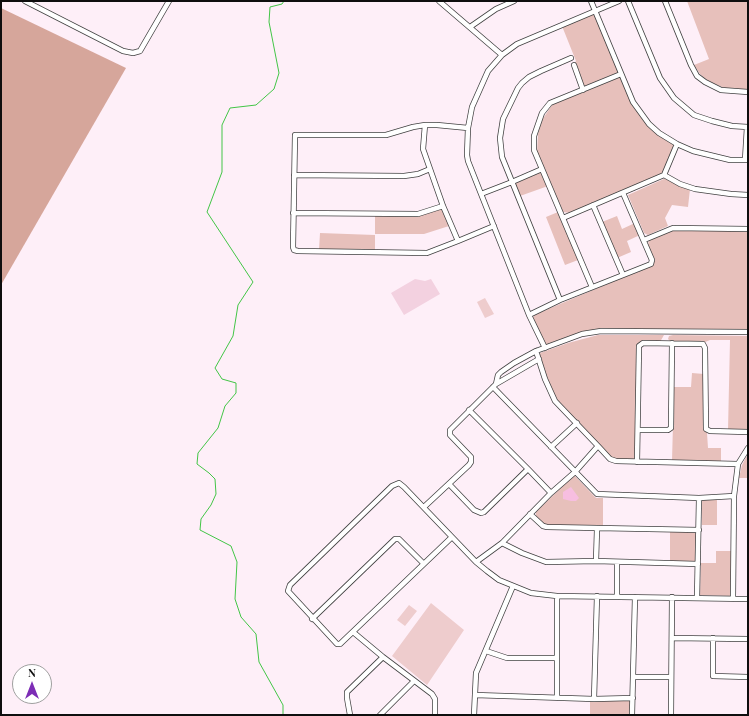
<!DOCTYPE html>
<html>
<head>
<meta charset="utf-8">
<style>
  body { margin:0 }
  #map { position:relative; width:749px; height:716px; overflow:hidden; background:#feeff8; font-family:"Playfair Display",serif }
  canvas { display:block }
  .frame { position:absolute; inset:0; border:2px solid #0e0e0e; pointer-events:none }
  .north { position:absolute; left:12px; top:664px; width:40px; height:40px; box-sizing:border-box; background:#fff; border:1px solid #9f9f9f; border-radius:50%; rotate:0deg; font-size:11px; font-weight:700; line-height:16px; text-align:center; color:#0e0e0e }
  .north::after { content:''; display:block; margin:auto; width:14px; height:18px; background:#7d2db6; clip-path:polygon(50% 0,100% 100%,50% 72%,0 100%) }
</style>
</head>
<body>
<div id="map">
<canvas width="749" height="716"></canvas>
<div class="frame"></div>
<div class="north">N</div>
</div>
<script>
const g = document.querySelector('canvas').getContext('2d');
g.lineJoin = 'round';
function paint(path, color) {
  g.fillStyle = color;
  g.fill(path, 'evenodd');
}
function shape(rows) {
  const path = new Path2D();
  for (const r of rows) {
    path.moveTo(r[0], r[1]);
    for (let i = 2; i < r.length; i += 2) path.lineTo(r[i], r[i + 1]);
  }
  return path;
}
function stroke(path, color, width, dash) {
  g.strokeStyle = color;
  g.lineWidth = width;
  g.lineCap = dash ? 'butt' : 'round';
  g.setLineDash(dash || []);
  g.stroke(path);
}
paint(shape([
  [415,279,425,281,431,279,440,294,404,315,391,293]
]), '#f3d1e0');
paint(shape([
  [687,1,748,1,748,91,735,91,722,87,707,81,700,74,694,65,709,59],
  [592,14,595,15,620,73,585,86,582,84,574,65,576,61,562,26],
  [621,76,636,109,676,145,663,174,570,213,563,212,537,152,538,134,540,123,552,105,559,101],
  [539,172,542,173,548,186,520,196,515,184,516,182],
  [666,178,690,189,688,207,672,205,665,218,668,226,648,235,644,233,628,195],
  [442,207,449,226,424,234,375,234,375,215,413,216],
  [558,212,578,260,565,265,546,217],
  [617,216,622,229,635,223,640,235,627,241,631,252,617,258,602,222],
  [674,229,748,230,748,331,626,329,602,329,548,344,545,344,533,318,534,315,652,265,655,260,648,245,649,239],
  [320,233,375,235,375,251,319,250],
  [598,335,664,335,660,342,640,343,636,461,616,460,610,458,556,401,551,390,540,359,540,353,568,343],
  [673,335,748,336,748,430,728,430,730,340,710,340,703,343,671,342,668,339,669,336],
  [692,373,704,374,703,428,707,433,708,448,721,448,721,463,672,461,674,387,691,387],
  [748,454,748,478,739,478,742,465],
  [574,475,596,498,603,498,603,527,545,525,536,517,536,512],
  [702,499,717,499,717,525,702,525],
  [670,531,698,531,696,562,670,562],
  [716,551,732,551,731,596,700,595,701,563,716,563],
  [590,701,630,701,630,715,590,715]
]), '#e7c0bb');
paint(shape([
  [1,8,126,68,1,285]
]), '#d6a69b');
paint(shape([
  [571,487,579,498,576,501,571,501,563,499,563,492]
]), '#f7bee0');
paint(shape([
  [485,298,494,314,485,318,477,302],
  [431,603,464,630,427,685,392,656],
  [409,605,417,611,405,626,397,620]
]), '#eecccd');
stroke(shape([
  [283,715,283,705,259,662,256,634,241,617,235,599,237,562,231,546,200,530,201,519,211,505,216,494,215,479,209,473,197,464,198,453,218,428,225,406,236,393,236,383,222,379,215,368,233,336,238,305,253,282,207,212,222,172,222,125,230,108,256,105,274,89,279,73,269,22,270,7,282,4,284,1]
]), '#42c546', 1);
const street = shape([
  [25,1,123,51,133,53,140,51,169,1],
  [439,1,502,55],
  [591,1,633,102,649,124,659,133,677,144,693,151,730,160,745,160],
  [628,1,660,78,674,98,694,115,712,121,732,126,748,127],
  [665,1,691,65,697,76,705,82,721,90,748,92],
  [470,27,496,9,514,1],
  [574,65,583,90],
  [425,125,413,127,386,135,295,135,293,247,294,250,298,251,427,253,458,241],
  [747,127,745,160,748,160],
  [468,128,437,125,425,125,423,149,443,206,458,241,494,226],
  [294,175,404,176,418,174,430,169],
  [664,175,680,184,695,189,731,194,748,195],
  [481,194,512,182,542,169],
  [593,205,623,275],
  [293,213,418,214,443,206],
  [563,218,664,175,677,144],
  [644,240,673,228,748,229],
  [592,287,534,150,534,136,542,113,550,103,621,74],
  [560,300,502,157,500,138,503,119,518,88,522,83,529,77,541,71,571,58],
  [529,315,560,300,651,264,652,260,623,193],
  [545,348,529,315,468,161,467,155,468,128,472,107,488,71,502,55,517,44,619,1],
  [536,351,582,334,601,331,748,332],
  [496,384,539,359],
  [493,387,597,494,699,498,734,496],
  [638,430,668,430,671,428,672,343],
  [598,446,610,459,616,461,738,464,734,496,733,598],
  [551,447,577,423],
  [637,462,639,346,643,343,703,344,705,348,706,429,710,431,748,432],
  [738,464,748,448],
  [528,469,551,493],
  [449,484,474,510,481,513,484,512,528,469,469,410],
  [424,507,469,465,471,462,471,457,450,435,450,430,496,384,498,375,501,372,514,363,536,351,545,379,555,401,598,446,575,472,551,493,502,543,476,562],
  [530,514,543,526,547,527,699,530],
  [452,537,340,644,337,644,288,591,290,585,392,486,399,483,404,487,476,562,487,571,499,580,531,593,557,596,748,599],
  [502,543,522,553,546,562,596,561,698,564],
  [596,561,597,529],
  [617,562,617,597],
  [697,598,699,498],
  [312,619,395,539,399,539,424,564],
  [353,632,383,657,432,694,435,699,435,715],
  [672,638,748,639],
  [713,638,713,676,748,677],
  [486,651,507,658,557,658],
  [634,677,671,677],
  [475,695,594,699,633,698],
  [557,697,557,596],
  [594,699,597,596],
  [350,715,347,698,347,692,383,657],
  [380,715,414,681],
  [474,715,476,673,513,586],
  [632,715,635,597],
  [671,715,672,597]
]);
stroke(street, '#414141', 6);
stroke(street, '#fff', 4.5);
</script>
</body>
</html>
